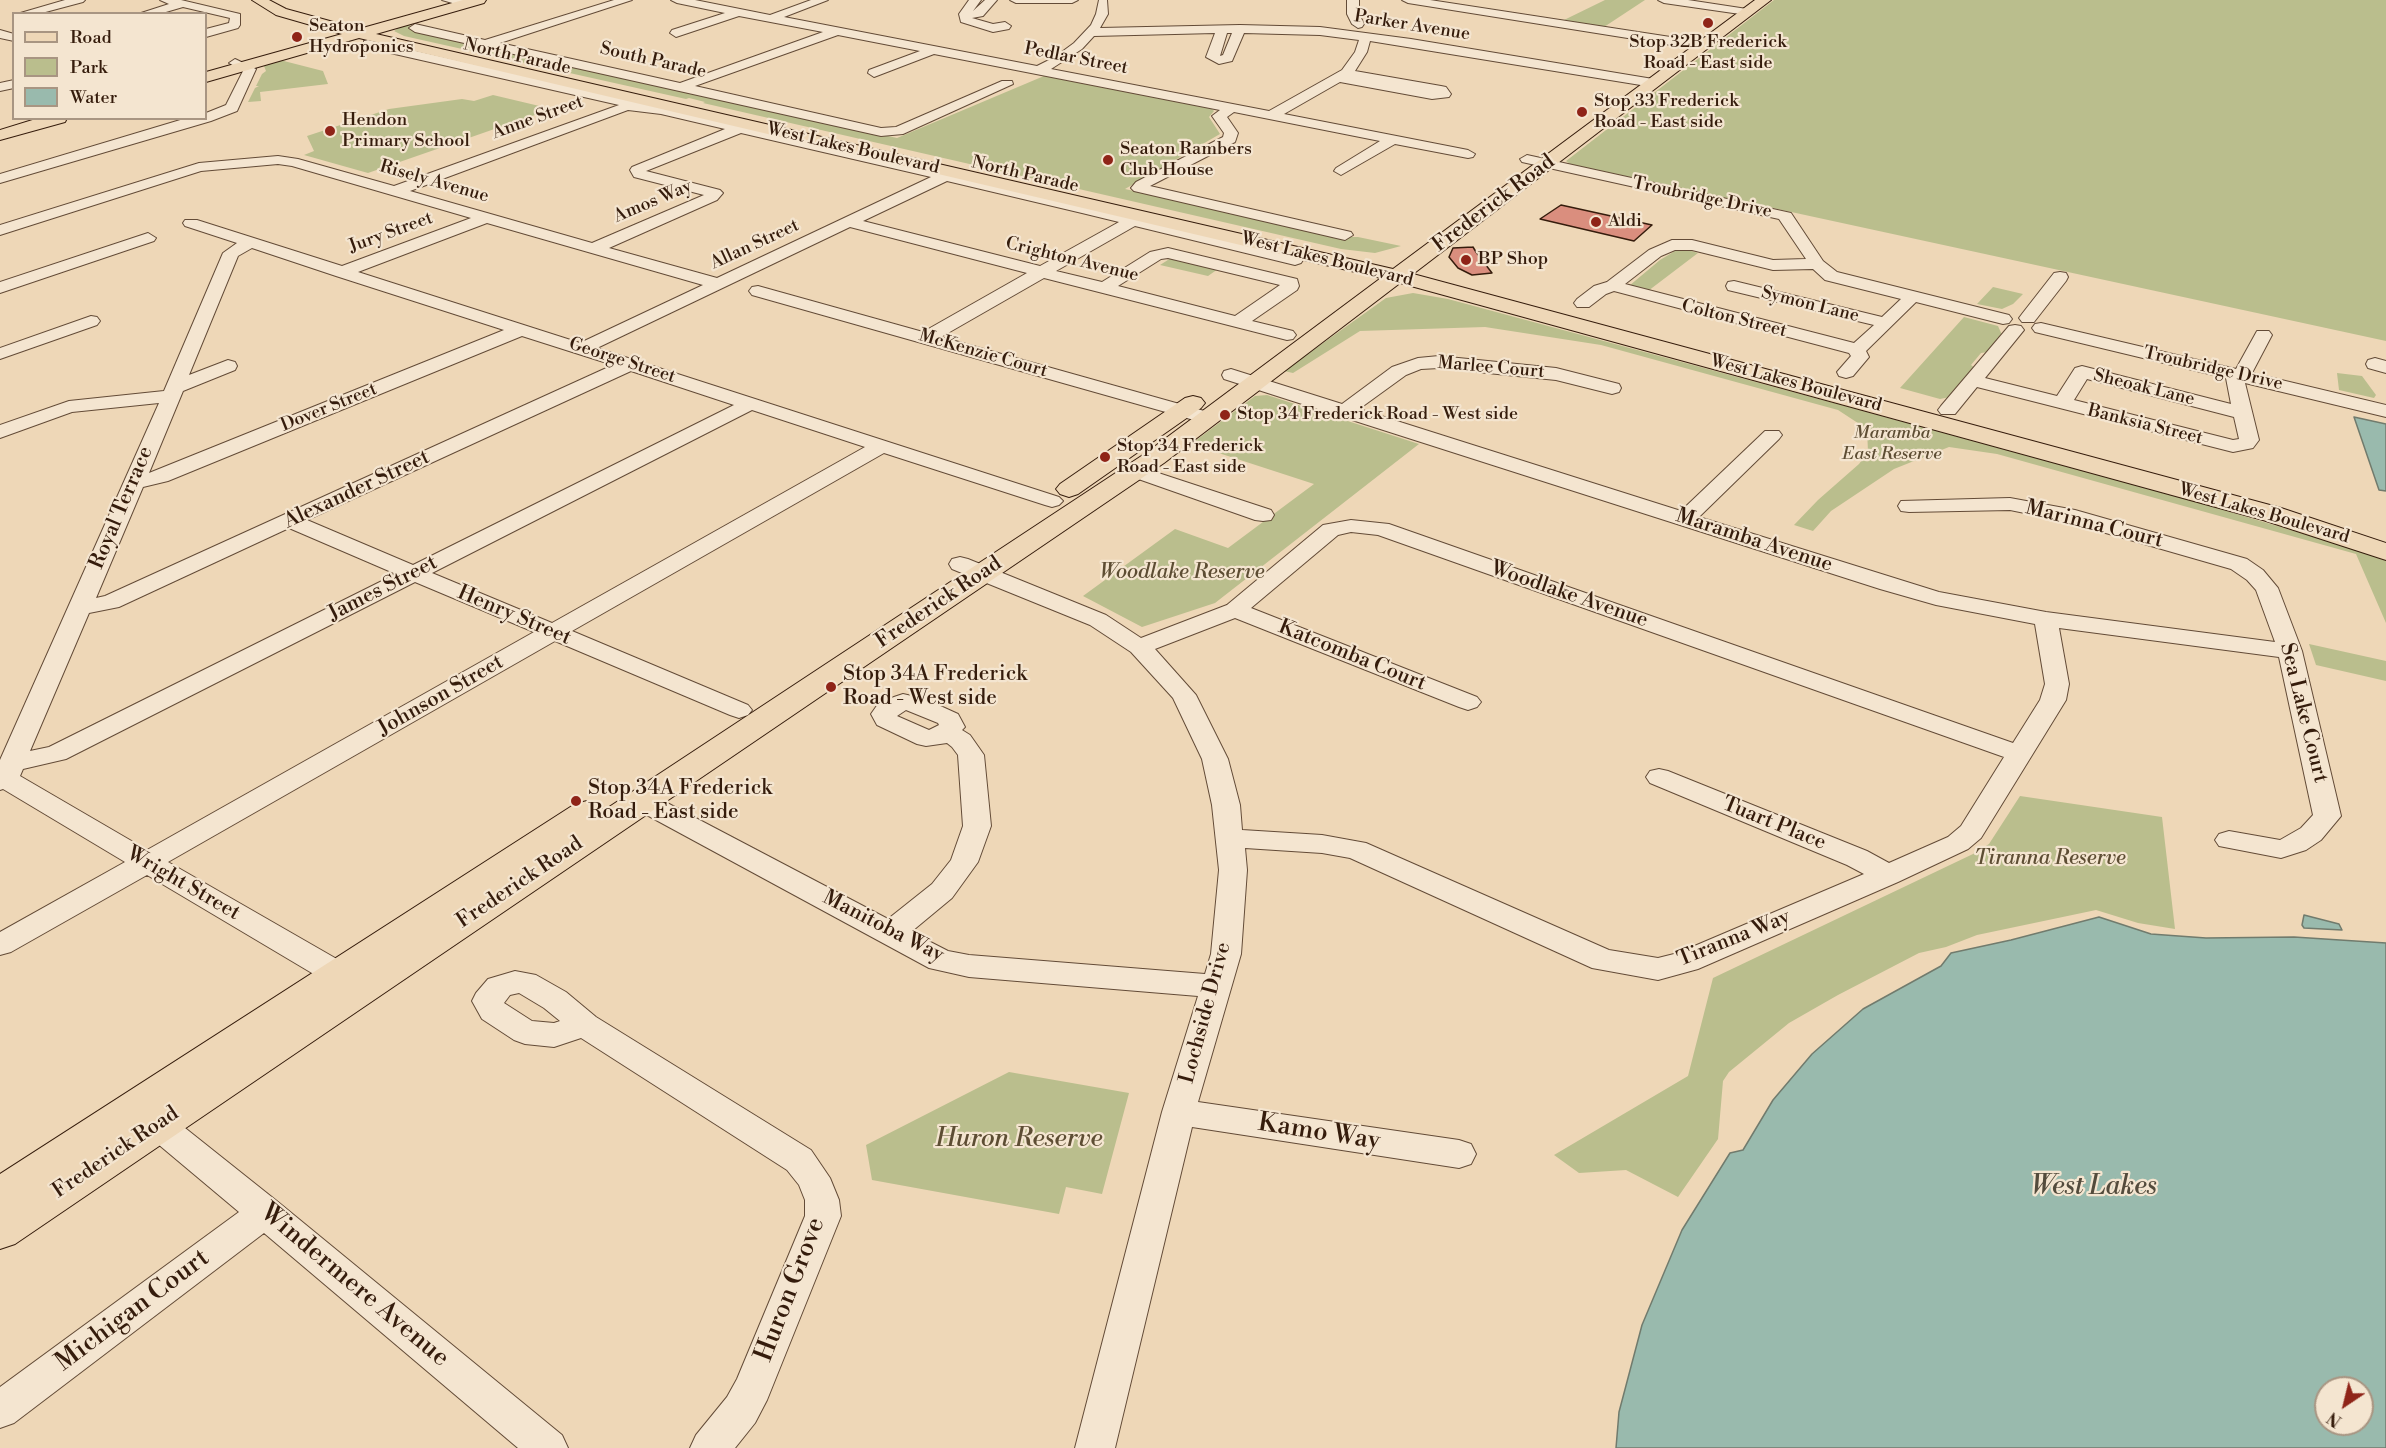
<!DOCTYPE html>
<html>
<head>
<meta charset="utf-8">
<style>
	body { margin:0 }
	#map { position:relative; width:2386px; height:1448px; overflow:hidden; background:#eed7b7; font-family:"Libre Bodoni",serif }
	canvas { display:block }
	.legend { position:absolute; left:12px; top:12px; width:195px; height:108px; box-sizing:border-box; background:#f4e5d0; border:2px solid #a89582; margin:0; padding:8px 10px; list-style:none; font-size:18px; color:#351c0c }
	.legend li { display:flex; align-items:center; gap:12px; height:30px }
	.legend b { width:30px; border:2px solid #a89582 }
	.north { position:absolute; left:2314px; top:1376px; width:60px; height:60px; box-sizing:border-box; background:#f4e5d0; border:2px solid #a89582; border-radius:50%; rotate:215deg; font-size:16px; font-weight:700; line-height:24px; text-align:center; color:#351c0c }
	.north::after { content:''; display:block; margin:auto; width:21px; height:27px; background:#8f2418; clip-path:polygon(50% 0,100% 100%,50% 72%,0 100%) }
</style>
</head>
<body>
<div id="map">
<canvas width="2386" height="1448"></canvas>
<ul class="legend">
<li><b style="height:8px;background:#eed7b7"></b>Road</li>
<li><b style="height:16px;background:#babe8d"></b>Park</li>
<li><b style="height:16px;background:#99baad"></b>Water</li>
</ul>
<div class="north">N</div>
</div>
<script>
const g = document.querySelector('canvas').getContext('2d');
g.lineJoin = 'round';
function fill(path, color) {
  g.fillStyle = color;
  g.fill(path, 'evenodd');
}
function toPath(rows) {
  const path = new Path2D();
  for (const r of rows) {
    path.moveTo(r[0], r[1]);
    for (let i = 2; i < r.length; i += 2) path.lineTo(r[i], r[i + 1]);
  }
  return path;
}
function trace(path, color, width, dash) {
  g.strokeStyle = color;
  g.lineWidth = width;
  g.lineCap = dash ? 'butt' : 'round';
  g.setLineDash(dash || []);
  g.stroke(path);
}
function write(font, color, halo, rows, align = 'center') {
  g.font = font + ' "Libre Bodoni",serif';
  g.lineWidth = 4.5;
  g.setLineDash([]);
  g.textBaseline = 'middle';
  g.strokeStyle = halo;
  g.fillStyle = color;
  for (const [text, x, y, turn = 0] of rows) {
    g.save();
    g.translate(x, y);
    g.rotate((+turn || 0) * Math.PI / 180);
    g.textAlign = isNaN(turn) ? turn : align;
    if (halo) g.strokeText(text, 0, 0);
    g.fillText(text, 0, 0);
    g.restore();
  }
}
fill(toPath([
	[1605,0,1645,0,1604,27,1564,20],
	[1774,0,2386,0,2386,341,1570,164,1566,161],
	[405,24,416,27,410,29,897,138,1044,76,1212,109,1214,111,1209,117,1220,134,1125,189,1343,237,1358,237,1401,246,1375,253,1341,249,703,103,705,102,689,98,686,99,404,36,394,31],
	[280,60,323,71,328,84,260,92,261,101,248,102,255,88,259,86,256,86,262,74,266,71,264,66],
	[493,95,552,109,368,173,304,155,314,151,307,136,389,109,462,99,474,101],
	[1688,250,1698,253,1648,291,1629,286,1660,260,1675,251],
	[1171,258,1218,269,1208,276,1160,265],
	[1993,287,2023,294,2013,304,2002,309,1977,304],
	[1413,293,1448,299,1845,406,2207,505,2354,549,2386,561,2386,623,2356,554,1997,454,1949,447,1894,469,1831,511,1813,531,1794,525,1818,500,1859,464,1868,452,1867,429,1838,410,1601,345,1485,327,1360,331,1293,373,1284,371,1386,298],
	[1964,317,1998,326,2002,335,1988,352,1981,353,1971,365,1975,368,1950,397,1940,399,1900,388],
	[2337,373,2362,376,2376,395,2374,398,2339,390],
	[1267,395,1419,444,1215,603,1142,627,1083,596,1175,529,1228,548,1314,484,1191,444,1255,396],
	[2309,644,2386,661,2386,681,2316,665],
	[2020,796,2162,817,2175,929,2138,923,2096,910,1977,935,1946,947,1919,953,1838,995,1789,1023,1729,1072,1723,1081,1718,1139,1678,1197,1626,1170,1579,1173,1554,1155,1688,1076,1713,978,1973,854,1989,844],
	[1009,1072,1129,1093,1102,1194,1066,1187,1059,1214,872,1180,866,1145]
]), '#babe8d');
const water = toPath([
	[2354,417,2386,424,2386,491,2379,490,2354,417],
	[2304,915,2339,924,2342,930,2304,928,2302,925,2304,915],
	[2099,917,2151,934,2206,938,2294,937,2386,943,2386,1448,1616,1448,1619,1412,1642,1325,1682,1230,1730,1153,1743,1150,1773,1100,1812,1054,1863,1009,1941,966,1951,953,2011,940,2099,917],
	[2326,1388,2362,1388,2362,1424,2326,1424,2326,1388]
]);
fill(water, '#99baad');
trace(water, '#717b6d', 1.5);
const building = toPath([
	[1561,205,1652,225,1634,241,1540,219,1561,205],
	[1473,247,1476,252,1492,273,1472,275,1458,268,1449,257,1453,248,1473,247]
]);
fill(building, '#da8e7e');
trace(building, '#351c0c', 1.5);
const minor = toPath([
	[65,0,85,0,83,2,38,14,17,14,65,0],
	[160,0,181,0,240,14,240,25,238,28,206,37,206,29,229,23,230,18,183,7,159,14,138,14,169,4,160,0],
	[442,0,463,0,472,4,466,7,442,0],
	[614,0,632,0,500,43,680,83,823,32,739,16,676,37,670,33,672,30,725,13,677,3,671,0,695,0,770,15,811,0,828,0,784,17,1037,66,1055,57,1074,43,1091,25,1096,14,1099,0,1107,0,1108,14,1100,28,1240,25,1320,27,1411,39,1653,79,1659,83,1653,87,1370,41,1367,52,1355,71,1441,86,1446,87,1451,94,1449,97,1432,99,1340,82,1284,114,1468,150,1475,154,1473,157,1468,158,1395,144,1341,175,1334,171,1336,168,1380,141,1234,112,1227,117,1238,133,1235,142,1150,186,1351,232,1353,235,1345,240,1134,191,1131,188,1136,182,1223,137,1224,133,1212,116,1220,110,934,54,874,77,868,73,869,70,920,51,838,35,695,86,881,128,896,127,1002,81,1012,81,1013,84,903,134,881,136,415,32,409,28,415,24,485,40,614,0],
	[1215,33,1206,57,1219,64,1232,61,1244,33,1320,35,1359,40,1355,52,1342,70,1269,111,1051,69,1082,49,1094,36,1215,33],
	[1227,33,1232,33,1223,55,1220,56,1227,33],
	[969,0,981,0,973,11,985,0,997,0,983,16,972,18,993,24,1005,22,1011,26,1009,29,993,32,961,22,959,14,969,0],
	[1010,0,1078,0,1072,3,1016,3,1010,0],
	[1347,0,1359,0,1359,14,1364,24,1362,27,1358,28,1352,24,1347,14,1347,0],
	[1402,0,1430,0,1703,42,1709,46,1703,50,1408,3,1402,0],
	[1658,0,1688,0,1747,9,1753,12,1747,15,1664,3,1658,0],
	[0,30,14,34,14,41,0,38,0,30],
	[368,40,1082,203,1301,257,1303,260,1301,263,1295,265,1135,226,1056,271,1102,282,1150,252,1168,248,1297,279,1299,286,1297,290,1252,321,1293,331,1296,335,1293,339,1287,340,1044,278,941,337,1215,414,1218,418,1215,422,1208,424,752,295,749,291,752,287,758,286,923,332,1027,273,850,227,597,348,1059,497,1063,501,1059,505,1052,507,1045,505,884,453,572,631,748,705,752,710,748,715,739,718,730,715,555,641,168,862,349,966,363,978,367,986,363,994,352,997,341,994,327,982,147,875,11,952,0,955,0,932,125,862,3,789,0,790,0,760,159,403,72,412,0,438,0,425,69,401,164,391,223,253,237,243,185,226,183,223,185,220,197,220,342,266,471,218,292,166,278,164,201,171,0,235,0,225,199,163,278,156,298,159,394,186,619,105,364,47,364,41,368,40],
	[628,110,661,114,725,129,632,167,630,170,634,177,704,195,592,243,410,191,628,110],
	[741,133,931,177,717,278,609,248,717,200,723,193,720,190,646,171,741,133],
	[947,181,1082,213,1119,222,1040,266,863,221,947,181],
	[487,223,703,285,580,343,358,272,487,223],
	[252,248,336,276,504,330,149,473,183,391,235,370,237,366,235,362,228,360,189,375,238,256,252,248],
	[1168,258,1280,285,1235,316,1118,286,1161,259,1168,258],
	[522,336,613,365,105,596,96,598,143,487,168,481,522,336],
	[631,371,734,405,413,565,307,520,631,371],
	[752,410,865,447,552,623,432,573,752,410],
	[289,528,396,574,49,747,30,751,89,613,119,607,289,528],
	[415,582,534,632,147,850,20,776,23,769,66,759,415,582],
	[235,59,256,69,237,111,211,121,0,183,0,174,187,118,206,118,206,113,226,105,243,71,229,63,235,59],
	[14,80,14,88,0,91,0,83,14,80],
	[1527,155,1791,213,1823,261,1837,272,2009,315,2012,319,2009,323,2003,324,1916,302,1866,351,1869,357,1853,376,1846,378,1839,376,1837,372,1851,356,1849,353,1614,291,1606,294,1589,307,1577,307,1574,303,1577,299,1594,286,1607,282,1649,250,1672,240,1692,240,1773,260,1806,259,1779,219,1522,162,1520,159,1527,155],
	[1675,250,1692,250,1773,270,1813,269,1825,280,1901,299,1882,317,1734,281,1728,282,1726,286,1728,290,1874,325,1854,343,1625,284,1661,256,1675,250],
	[148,233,156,238,154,241,0,293,0,282,148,233],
	[2060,272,2066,273,2068,277,2066,281,2034,322,2022,322,2019,318,2022,314,2054,273,2060,272],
	[91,316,97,317,100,321,97,325,0,359,0,348,91,316],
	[2041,323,2236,369,2257,331,2269,331,2272,335,2252,373,2386,405,2386,417,2245,383,2259,440,2253,448,2233,452,1977,387,1955,414,1941,414,1938,410,1941,406,2009,326,2015,325,2021,326,2024,330,1985,378,2057,396,2075,368,2082,366,2231,404,2226,378,2035,332,2032,328,2035,324,2041,323],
	[2087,379,2234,417,2239,439,2233,440,2074,400,2087,379],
	[1439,356,1556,368,1619,384,1621,388,1619,392,1612,394,1556,380,1439,368,1421,369,1406,375,1359,409,1681,511,1765,431,1779,431,1782,435,1779,439,1699,517,1939,592,2046,612,2275,642,2256,590,2247,580,2231,569,2064,521,2010,510,1909,512,1901,511,1898,506,1901,501,2010,498,2075,510,2247,559,2263,570,2278,588,2302,651,2341,816,2321,840,2306,850,2281,858,2219,846,2215,840,2219,834,2229,831,2280,840,2301,828,2313,815,2279,657,2059,628,2069,684,2066,700,1981,838,1968,849,1898,882,1698,969,1658,980,1592,968,1350,858,1322,853,1245,848,1247,870,1241,954,1198,1102,1459,1140,1471,1144,1476,1154,1471,1164,1459,1168,1192,1127,1115,1448,1075,1448,1162,1112,1198,996,969,977,929,968,632,807,628,801,632,795,642,792,652,795,888,919,932,884,951,860,963,826,958,755,952,747,947,743,926,746,917,744,877,725,871,714,878,704,894,697,903,694,925,699,958,714,965,727,962,730,970,735,984,755,991,826,978,862,952,898,911,932,948,951,969,955,1205,974,1211,954,1219,870,1212,805,1202,759,1173,698,1131,652,1090,625,952,569,949,564,952,559,960,557,968,559,1106,615,1141,638,1227,605,1323,525,1351,520,1389,524,2013,743,2040,700,2045,684,2035,624,1936,605,1880,589,1224,379,1222,375,1224,371,1231,369,1342,404,1392,367,1418,358,1439,356],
	[1351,532,1378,535,2004,757,1961,826,1948,837,1889,863,1867,851,1668,771,1659,769,1650,771,1646,777,1650,783,1847,865,1864,874,1678,953,1658,958,1609,950,1366,843,1322,835,1242,830,1240,805,1228,759,1196,695,1155,649,1235,618,1459,707,1468,710,1477,707,1481,702,1477,697,1251,608,1338,535,1351,532],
	[906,710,938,723,939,725,929,730,897,716,906,710],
	[2375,358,2386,361,2386,373,2368,368,2366,364,2368,360,2375,358],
	[1134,465,1271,510,1274,515,1271,520,1263,521,1255,520,1127,475,1124,471,1127,467,1134,465],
	[515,971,536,975,566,992,596,1017,811,1150,830,1178,839,1200,841,1216,767,1400,755,1423,735,1448,690,1448,696,1435,727,1397,737,1379,805,1216,805,1200,799,1185,787,1170,581,1038,554,1047,525,1044,514,1040,482,1019,472,1001,476,993,488,979,515,971],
	[519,993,544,1008,560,1021,554,1023,532,1021,504,1003,510,995,519,993],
	[158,1112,170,1116,278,1202,562,1435,568,1448,518,1448,264,1233,14,1423,0,1428,0,1387,239,1212,146,1134,141,1125,146,1116,158,1112]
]);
const major = toPath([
	[252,0,269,0,286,9,359,29,463,0,486,0,484,3,376,34,1393,269,1755,0,1771,0,1413,274,2281,508,2386,543,2386,560,2263,520,1400,283,1164,463,15,1244,0,1249,0,1174,575,804,587,801,599,804,603,811,1146,453,1381,278,359,38,206,82,206,72,342,34,276,15,252,0],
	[39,118,67,118,65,122,0,140,0,130,39,118],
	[1193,396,1201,398,1205,403,1201,408,1078,494,1069,497,1060,494,1056,489,1060,484,1185,398,1193,396]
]);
trace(minor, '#634b37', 2);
trace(major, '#351c0c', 2);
fill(minor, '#f4e5d0');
fill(major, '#eed7b7');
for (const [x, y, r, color] of [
	[1708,23,6,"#8f2418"],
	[297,37,6,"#8f2418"],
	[1582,112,6,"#8f2418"],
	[330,131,6,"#8f2418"],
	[1108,160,6,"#8f2418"],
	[1596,222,6,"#8f2418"],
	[1466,260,6,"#8f2418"],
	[1225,415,6,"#8f2418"],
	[1105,457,6,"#8f2418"],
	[831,687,6,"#8f2418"],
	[576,801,6,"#8f2418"]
]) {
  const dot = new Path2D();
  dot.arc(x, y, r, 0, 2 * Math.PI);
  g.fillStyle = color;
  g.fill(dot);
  trace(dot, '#f4e5d0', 2);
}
write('18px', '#351c0c', '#f4e5d0', [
	["Parker Avenue",1412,26,9],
	["North Parade",517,57,13],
	["Pedlar Street",1076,59,11],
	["South Parade",653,61,13],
	["Anne Street",538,118,-20],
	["West Lakes Boulevard",853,149,13],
	["North Parade",1025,175,13],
	["Risely Avenue",434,182,16],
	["Troubridge Drive",1702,198,12],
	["Amos Way",653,202,-23],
	["Jury Street",391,233,-20],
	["Allan Street",755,245,-25],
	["Crighton Avenue",1072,260,14],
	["West Lakes Boulevard",1327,260,14],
	["Symon Lane",1810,305,14],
	["Colton Street",1734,319,14],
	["McKenzie Court",983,354,16],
	["George Street",622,361,18],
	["Marlee Court",1491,368,5],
	["Troubridge Drive",2213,369,13],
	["West Lakes Boulevard",1796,384,15],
	["Sheoak Lane",2144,388,14],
	["Dover Street",329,408,-22],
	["Banksia Street",2145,425,14],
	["West Lakes Boulevard",2264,514,16]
]);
write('18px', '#351c0c', '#f4e5d0', [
	["Seaton",309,27],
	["Hydroponics",309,48],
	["Stop 32B Frederick",1708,43,"center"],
	["Road - East side",1708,64,"center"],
	["Stop 33 Frederick",1594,102],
	["Road - East side",1594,123],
	["Hendon",342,121],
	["Primary School",342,142],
	["Seaton Rambers",1120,150],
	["Club House",1120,171],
	["Aldi",1608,222],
	["BP Shop",1478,260],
	["Stop 34 Frederick Road - West side",1237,415],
	["Stop 34 Frederick",1117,447],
	["Road - East side",1117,468]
], 'left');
write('italic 18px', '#5d4d33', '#f4e5d0', [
	["Maramba",1892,434],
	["East Reserve",1892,455]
]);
write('21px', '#351c0c', '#f4e5d0', [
	["Frederick Road",1494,204,-37],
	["Alexander Street",357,490,-25],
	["Royal Terrace",122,508,-67],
	["Marinna Court",2094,525,14],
	["Maramba Avenue",1754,541,18],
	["James Street",383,589,-27],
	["Woodlake Avenue",1569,595,19],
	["Frederick Road",939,603,-34],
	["Henry Street",514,616,23],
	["Katcomba Court",1352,656,22],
	["Johnson Street",441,696,-30],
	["Sea Lake Court",2303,713,76],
	["Tuart Place",1774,824,22],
	["Frederick Road",520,883,-34],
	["Wright Street",183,884,30],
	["Manitoba Way",883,927,27],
	["Tiranna Way",1734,939,-22],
	["Lochside Drive",1206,1013,-75],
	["Frederick Road",116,1153,-34]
]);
write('italic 21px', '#5d4d33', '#f4e5d0', [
	["Woodlake Reserve",1182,573],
	["Tiranna Reserve",2050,859]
]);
write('21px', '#351c0c', '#f4e5d0', [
	["Stop 34A Frederick",843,675],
	["Road - West side",843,699],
	["Stop 34A Frederick",588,789],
	["Road - East side",588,813]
], 'left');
write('26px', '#351c0c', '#f4e5d0', [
	["Kamo Way",1319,1133,9],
	["Windermere Avenue",354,1286,40],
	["Huron Grove",791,1290,-69],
	["Michigan Court",133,1311,-37]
]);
write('italic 26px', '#5d4d33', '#f4e5d0', [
	["Huron Reserve",1019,1140]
]);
write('italic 27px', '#534b3c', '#f4e5d0', [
	["West Lakes",2094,1188]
]);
</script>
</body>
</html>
